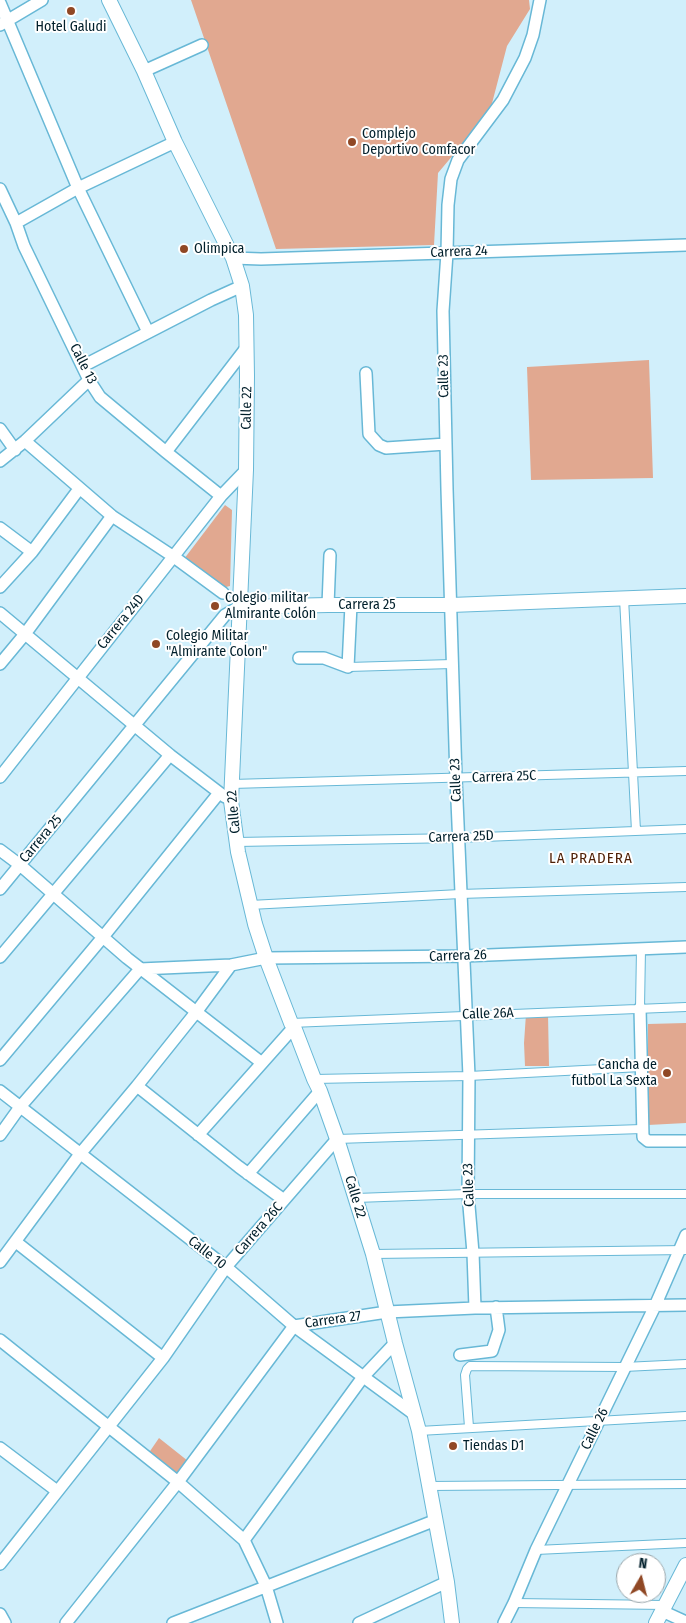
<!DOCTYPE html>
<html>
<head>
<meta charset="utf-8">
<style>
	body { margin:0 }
	#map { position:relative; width:686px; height:1623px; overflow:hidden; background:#d1effb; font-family:"Fira Sans Condensed",sans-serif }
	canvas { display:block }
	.north { position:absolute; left:616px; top:1553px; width:50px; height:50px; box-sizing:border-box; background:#fff; border:1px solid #99a5aa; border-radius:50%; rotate:8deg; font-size:14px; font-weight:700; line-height:20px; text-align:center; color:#001f2b }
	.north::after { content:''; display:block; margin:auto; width:18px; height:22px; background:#904825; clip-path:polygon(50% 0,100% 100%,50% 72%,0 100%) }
</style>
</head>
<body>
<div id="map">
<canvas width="686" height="1623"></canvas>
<div class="north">N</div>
</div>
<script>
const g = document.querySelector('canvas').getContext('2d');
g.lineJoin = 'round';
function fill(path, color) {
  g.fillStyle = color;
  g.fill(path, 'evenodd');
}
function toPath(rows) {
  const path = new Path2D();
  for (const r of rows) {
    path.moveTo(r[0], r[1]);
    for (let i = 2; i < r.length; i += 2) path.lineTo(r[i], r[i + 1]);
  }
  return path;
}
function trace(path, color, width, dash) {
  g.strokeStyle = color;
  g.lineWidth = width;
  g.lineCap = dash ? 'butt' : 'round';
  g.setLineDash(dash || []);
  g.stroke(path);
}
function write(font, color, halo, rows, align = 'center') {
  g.font = font + ' "Fira Sans Condensed",sans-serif';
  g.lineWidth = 4;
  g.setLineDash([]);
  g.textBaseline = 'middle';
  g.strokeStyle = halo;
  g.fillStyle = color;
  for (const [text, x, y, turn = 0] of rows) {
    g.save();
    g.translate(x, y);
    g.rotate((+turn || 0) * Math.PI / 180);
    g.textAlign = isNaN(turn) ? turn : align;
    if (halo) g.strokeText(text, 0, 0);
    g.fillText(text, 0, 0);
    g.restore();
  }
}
fill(toPath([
	[191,0,529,0,530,9,507,46,490,111,438,173,434,245,276,249],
	[649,360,653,478,531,480,527,367],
	[225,505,232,510,230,586,222,588,184,559],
	[526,1014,548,1014,549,1066,525,1066,524,1043],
	[686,1023,686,1123,648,1125,648,1024],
	[159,1438,188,1461,178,1475,148,1454]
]), '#e1a890');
const pedestrian = toPath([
	[624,598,636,831],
	[348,667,452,664],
	[232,784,686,771],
	[237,842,458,838,686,829],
	[250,905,460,894,686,887],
	[640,1008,641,949],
	[291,1023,686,1007],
	[314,1079,469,1076,641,1067],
	[337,1139,642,1129],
	[356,1198,468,1194,686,1194],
	[373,1254,686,1250],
	[469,1427,465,1375,467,1369,470,1366,624,1367,686,1364],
	[419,1431,686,1416],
	[428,1486,686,1484],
	[536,1550,686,1543],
	[514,1603,665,1605]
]);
const minor = toPath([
	[0,3,78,188,148,332],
	[0,25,42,0],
	[144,71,202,45],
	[0,189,16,223,24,246,89,380,100,397,166,452,221,496],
	[16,223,78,188,175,142],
	[233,258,261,259,686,245],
	[83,366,211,300,242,286],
	[366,373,369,434,379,445,386,448,446,444],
	[0,429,15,450],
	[25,441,112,516,174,557,223,593],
	[166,452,246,348],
	[0,461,25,441,89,380],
	[0,528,32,552],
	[0,587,32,552,79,489],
	[328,605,330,555],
	[0,613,170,755,225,797],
	[299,658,324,658,348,667,351,605],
	[0,664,25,634,112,516],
	[0,777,221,496,246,470],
	[0,850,20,865,127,958,262,1063],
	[0,889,225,615,239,607],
	[0,957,170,755],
	[640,1008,643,1137,648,1141,686,1141],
	[0,1060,103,937,219,793],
	[137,1086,239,1167,284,1200],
	[0,1091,226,1267,294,1326,414,1414],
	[0,1135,20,1107,140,969,231,965,266,958,464,956,686,947],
	[198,1135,294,1027],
	[248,1174,320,1091],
	[16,1242,163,1358],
	[0,1262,80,1154,137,1086,197,1011,231,965],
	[475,1308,473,1253,468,1194,469,1076,456,778,447,489,443,311,447,253,448,205,451,179,458,160,503,100,525,58,533,35,540,0],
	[0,1340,178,1482,244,1540,266,1586,277,1623],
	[460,1355,492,1351,499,1330,496,1307],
	[0,1448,57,1491],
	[244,1540,363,1377,395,1343],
	[0,1564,163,1358,226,1267,337,1139],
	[662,1611,686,1622],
	[0,1614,5,1623],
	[66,1623,178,1482,294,1326,387,1312,475,1308,686,1305],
	[173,1623,436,1520],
	[359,1623,447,1582],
	[504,1623,514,1603,536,1550,655,1306,686,1235]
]);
const tertiary = toPath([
	[109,0,144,71,175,142,233,258,242,286,246,315,247,376,246,470,231,801,238,852,255,924,266,958,291,1023,294,1027,314,1079,320,1091,337,1139,373,1254,395,1343,419,1431,447,1582,452,1623],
	[239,607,328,605,451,605,686,596],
	[656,1623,686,1565]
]);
trace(pedestrian, '#68b8d6', 10);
trace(minor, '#68b8d6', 14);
trace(tertiary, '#68b8d6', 16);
trace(pedestrian, '#fff', 8);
trace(minor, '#fff', 11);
trace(tertiary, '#fff', 14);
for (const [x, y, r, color] of [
	[71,11,5,"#904825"],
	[352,142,5,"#904825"],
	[184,249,5,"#904825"],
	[215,606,5,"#904825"],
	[156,644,5,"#904825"],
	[667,1073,5,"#904825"],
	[453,1446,5,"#904825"]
]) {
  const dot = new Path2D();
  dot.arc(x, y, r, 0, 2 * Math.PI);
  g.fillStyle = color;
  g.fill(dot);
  trace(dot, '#fff', 2);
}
write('14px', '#001f2b', '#fff', [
	["Hotel Galudi",71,27,"center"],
	["Complejo",362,134],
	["Deportivo Comfacor",362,150],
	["Olimpica",194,249],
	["Colegio militar",225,598],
	["Almirante Colón",225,614],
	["Colegio Militar",166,636],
	["\"Almirante Colon\"",166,652],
	["Cancha de",657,1065,"right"],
	["futbol La Sexta",657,1081,"right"],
	["Tiendas D1",463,1446]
], 'left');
write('14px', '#001f2b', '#fff', [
	["Carrera 24",459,252,-2],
	["Calle 13",83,364,63],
	["Calle 23",444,376,-91],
	["Calle 22",247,408,-89],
	["Carrera 25",367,605],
	["Carrera 24D",121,622,-51],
	["Carrera 25C",504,777,-2],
	["Calle 23",456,780,-92],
	["Calle 22",234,812,-95],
	["Carrera 25D",461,837,-2],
	["Carrera 25",41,839,-50],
	["Carrera 26",458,956,-2],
	["Calle 26A",488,1014,-2],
	["Calle 23",469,1185,-92],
	["Calle 22",355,1197,73],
	["Carrera 26C",259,1229,-49],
	["Calle 10",207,1253,38],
	["Carrera 27",333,1320,-8],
	["Calle 26",595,1429,-64]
]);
g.letterSpacing = '1px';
write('15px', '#4e1f05', '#fff', [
	["LA PRADERA",591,859]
]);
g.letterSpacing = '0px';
</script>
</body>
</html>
